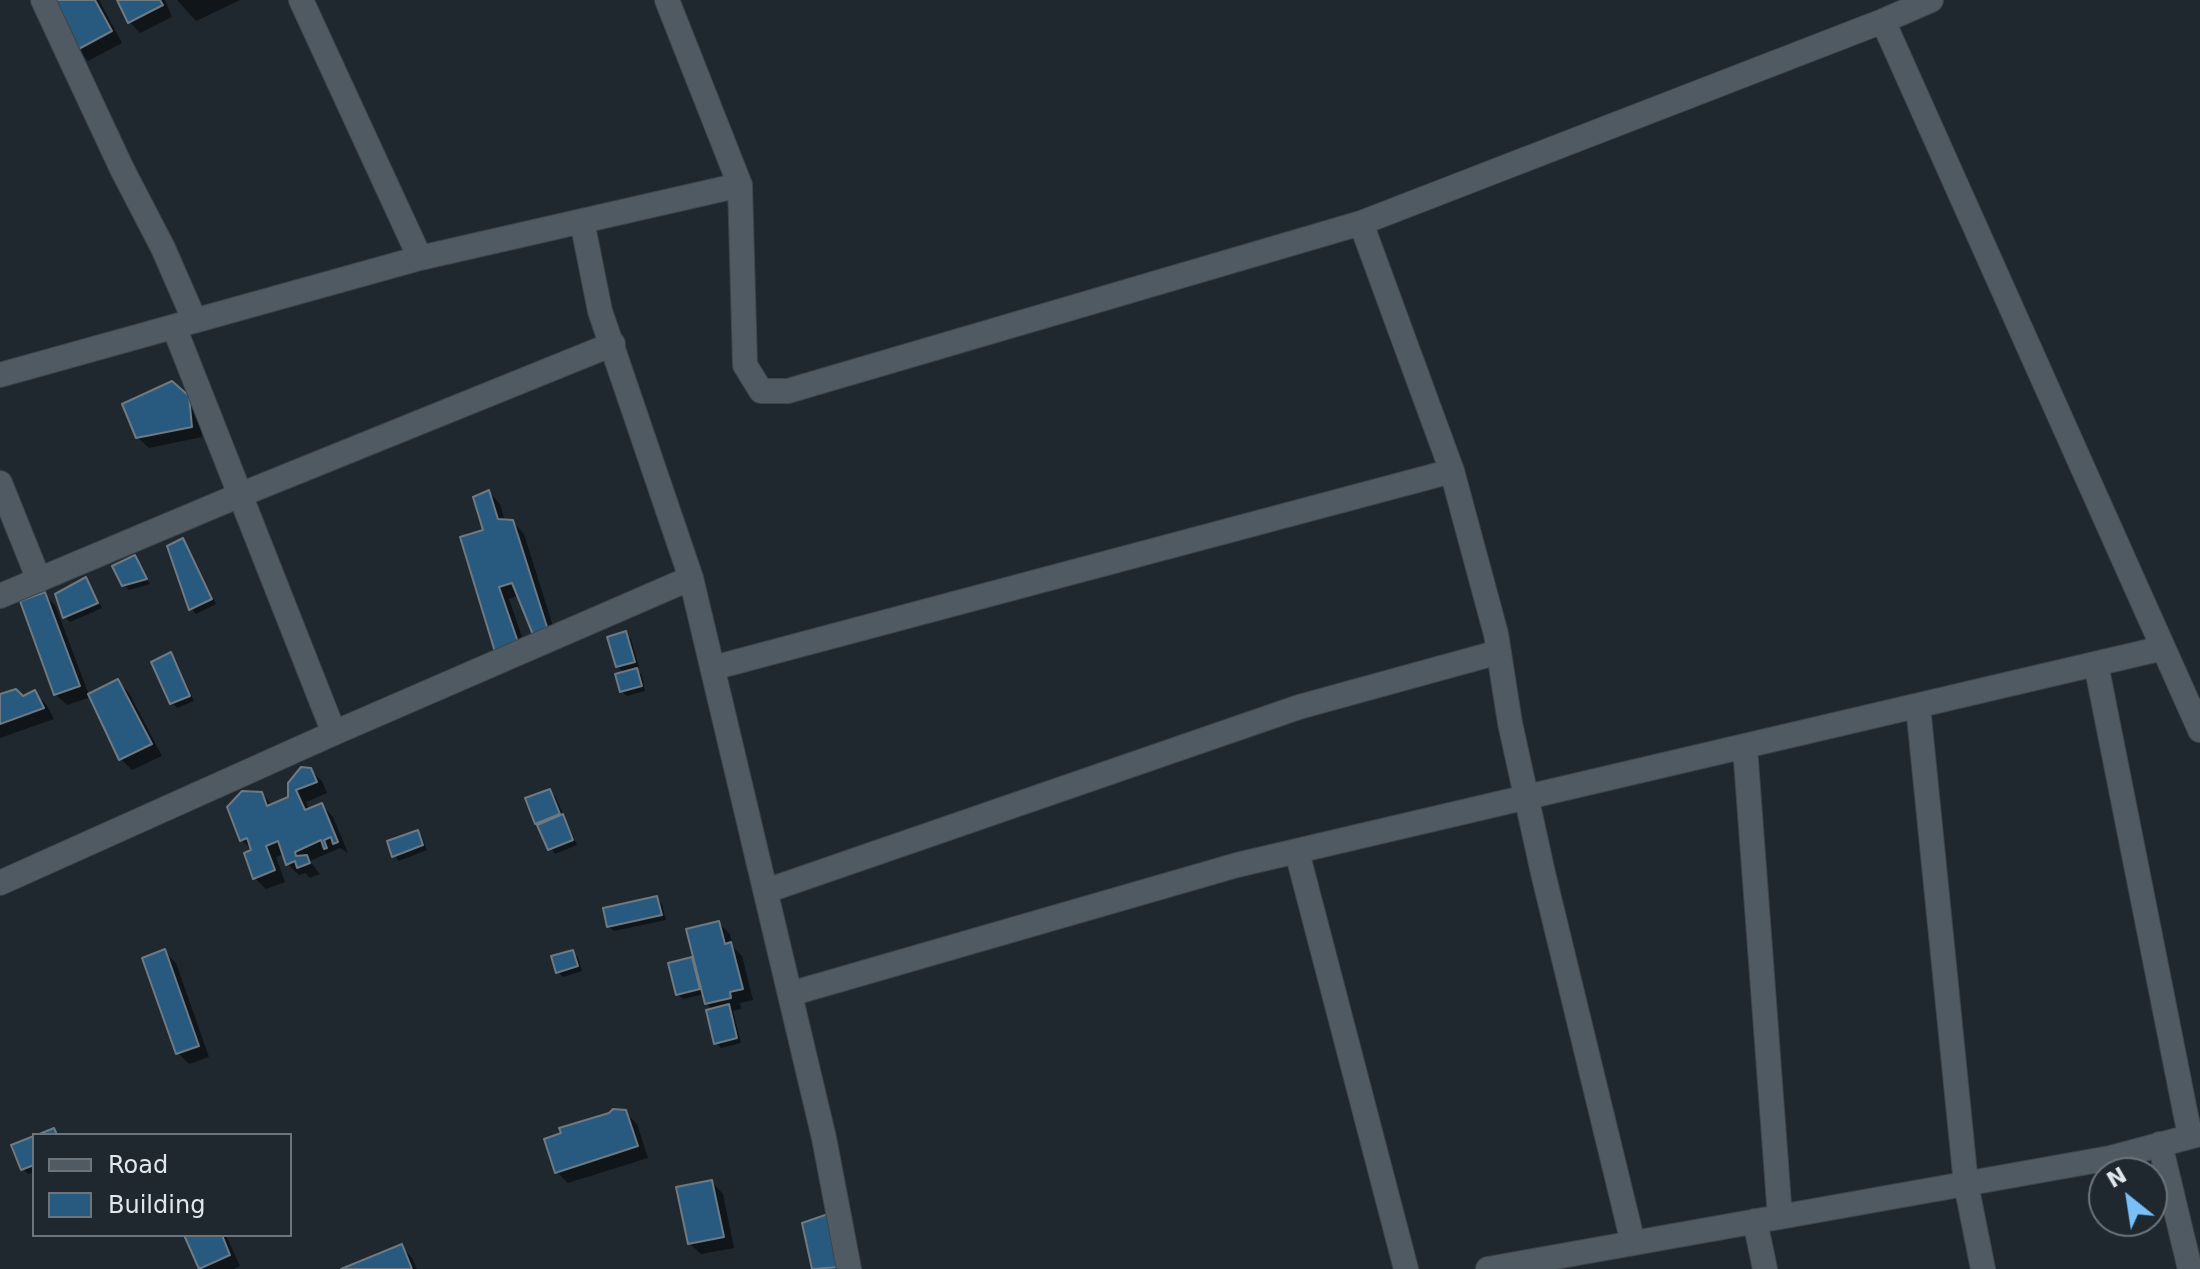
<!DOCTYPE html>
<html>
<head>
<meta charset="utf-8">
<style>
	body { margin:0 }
	#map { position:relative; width:2200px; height:1269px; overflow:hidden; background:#1f282f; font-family:"DejaVu Sans",sans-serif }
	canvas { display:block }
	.legend { position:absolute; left:32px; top:1133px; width:260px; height:104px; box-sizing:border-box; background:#1f282f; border:2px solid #6d747b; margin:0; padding:10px 14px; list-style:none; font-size:24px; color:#e1e7ec }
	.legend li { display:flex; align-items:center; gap:16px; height:40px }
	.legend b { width:40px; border:2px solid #6d747b }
	.north { position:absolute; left:2088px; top:1157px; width:80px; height:80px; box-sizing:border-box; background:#1f282f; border:2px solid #6d747b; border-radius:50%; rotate:330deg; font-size:22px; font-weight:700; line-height:32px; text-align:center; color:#e1e7ec }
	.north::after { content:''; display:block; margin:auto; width:28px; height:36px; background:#79bff8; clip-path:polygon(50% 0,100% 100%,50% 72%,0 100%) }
</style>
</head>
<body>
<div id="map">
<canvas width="2200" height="1269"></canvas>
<ul class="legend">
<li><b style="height:10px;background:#505a62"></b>Road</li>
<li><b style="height:22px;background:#285a80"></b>Building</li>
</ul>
<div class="north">N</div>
</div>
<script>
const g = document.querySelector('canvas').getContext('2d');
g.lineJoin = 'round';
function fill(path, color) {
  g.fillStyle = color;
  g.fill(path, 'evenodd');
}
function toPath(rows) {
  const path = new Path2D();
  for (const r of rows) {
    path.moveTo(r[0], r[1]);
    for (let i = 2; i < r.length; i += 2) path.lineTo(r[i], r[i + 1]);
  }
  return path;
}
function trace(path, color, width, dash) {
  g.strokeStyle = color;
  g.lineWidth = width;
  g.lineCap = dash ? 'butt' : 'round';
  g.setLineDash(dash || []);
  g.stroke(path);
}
fill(toPath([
	[50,0,99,0,122,43,88,61,77,49],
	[119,0,165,0,172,17,140,33,129,21],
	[177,0,240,0,196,21],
	[188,397,200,409,202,437,149,448,137,437],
	[489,492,500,504,505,522,513,522,524,534,557,639,546,647,519,595,509,599,529,657,508,662,486,531],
	[183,541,188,546,216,604,196,614,191,608],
	[135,558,150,584,129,590,124,585],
	[86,580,102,608,70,622,65,617],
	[44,594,55,605,89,695,118,681,129,693,162,756,132,770,121,759,91,697,67,705,55,694],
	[625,634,631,639,639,667,634,668,642,675,645,691,627,696,621,691,625,674,617,666],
	[171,655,176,660,194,701,177,708,172,702],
	[35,693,46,704,54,719,0,738,0,696,23,699],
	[311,770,322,781,327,793,306,802,310,810,322,805,333,817,348,853,340,848,310,861,320,874,310,878,305,873,299,875,288,864,285,854,276,857,285,882,266,889,255,878,253,851,241,839,262,794,273,806,291,798,290,784],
	[550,791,555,796,577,845,555,854,537,823],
	[417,832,422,837,427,850,399,861,394,855],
	[657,898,662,904,666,920,614,931,608,926],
	[719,923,730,934,733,947,742,956,753,1000,740,1003,741,1009,733,1011,741,1043,721,1048,716,1043,713,1010,706,1003,704,994,683,999,678,994,692,959,696,964],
	[164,952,176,963,209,1057,189,1064,178,1053],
	[573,952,578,957,582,971,563,977,558,972],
	[625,1112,637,1124,648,1158,568,1183,557,1172],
	[34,1138,34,1172,28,1174,23,1169],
	[712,1182,723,1194,734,1248,701,1254,689,1243],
	[186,1235,226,1235,240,1266,234,1269,202,1269],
	[401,1246,412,1258,417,1269,346,1269]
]), '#0007');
const building = toPath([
	[48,0,95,0,112,31,75,51,48,0],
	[117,0,160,0,163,5,128,23,117,0],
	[172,381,189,396,192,427,136,438,122,404,172,381],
	[489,490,498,519,513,520,547,627,534,637,512,583,499,587,519,645,495,652,460,537,483,530,473,497,489,490],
	[183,538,212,599,189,610,167,546,183,538],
	[135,555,147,579,122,586,112,566,135,555],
	[86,577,98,603,63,618,55,594,86,577],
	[45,592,80,686,54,695,20,601,45,592],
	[626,631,635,662,616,667,607,637,626,631],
	[171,652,190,696,170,704,151,662,171,652],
	[637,668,642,686,620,692,615,674,637,668],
	[118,679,152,744,119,760,88,694,118,679],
	[16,689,23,696,35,690,44,708,0,724,0,694,16,689],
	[301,767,311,768,317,782,296,790,305,810,322,803,338,842,333,844,331,837,324,840,327,848,324,849,321,840,295,852,296,856,307,855,310,863,297,868,295,861,286,865,278,841,266,846,275,870,253,879,244,853,251,850,247,838,240,841,227,807,242,791,262,792,267,806,288,797,288,783,301,767],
	[550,789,560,814,535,824,525,798,550,789],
	[563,814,573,840,548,850,537,825,563,814],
	[418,830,423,845,392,857,387,841,418,830],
	[657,896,662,915,607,927,603,908,657,896],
	[719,921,725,944,731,942,743,989,730,992,731,998,705,1004,686,929,719,921],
	[165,949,199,1046,176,1054,142,958,165,949],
	[573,950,578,966,556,973,551,956,573,950],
	[692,957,700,989,676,995,668,963,692,957],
	[729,1004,737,1038,714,1044,706,1010,729,1004],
	[613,1109,626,1110,638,1146,555,1173,544,1139,561,1133,559,1128,609,1113,613,1109],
	[54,1128,57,1135,37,1135,54,1128],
	[34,1136,34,1165,21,1170,11,1145,34,1136],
	[712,1180,724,1237,688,1244,676,1187,712,1180],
	[831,1213,841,1267,812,1269,802,1223,831,1213],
	[184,1235,222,1235,230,1255,199,1269,184,1235],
	[402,1244,412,1269,341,1269,402,1244]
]);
fill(building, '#285a80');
trace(building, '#6f7982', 2);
const minor = toPath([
	[43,0,122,169,163,248,194,319],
	[301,0,420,258],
	[667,0,740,185,745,365,761,391,788,391,1361,223,1883,21,1931,0],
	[1883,21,2200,730],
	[582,221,600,311,691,578],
	[174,327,334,733],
	[0,375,420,258,740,185],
	[1452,471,1496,634,1510,723,1543,873,1633,1243],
	[0,483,39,580],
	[0,596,240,495,613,344],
	[2096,664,2190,1136],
	[713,668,1452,471,1361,223],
	[1918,706,1966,1184,1983,1269],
	[1745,747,1780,1217],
	[1297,852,1406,1269],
	[0,883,334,733,691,578,824,1138,849,1269],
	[766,891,1299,707,1499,652],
	[790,994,1237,865,2163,648],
	[2160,1144,2190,1269],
	[1755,1221,1765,1269],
	[1488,1269,2110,1158,2200,1134]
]);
trace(minor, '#3d444a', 26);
trace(minor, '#505a62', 24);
</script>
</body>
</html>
